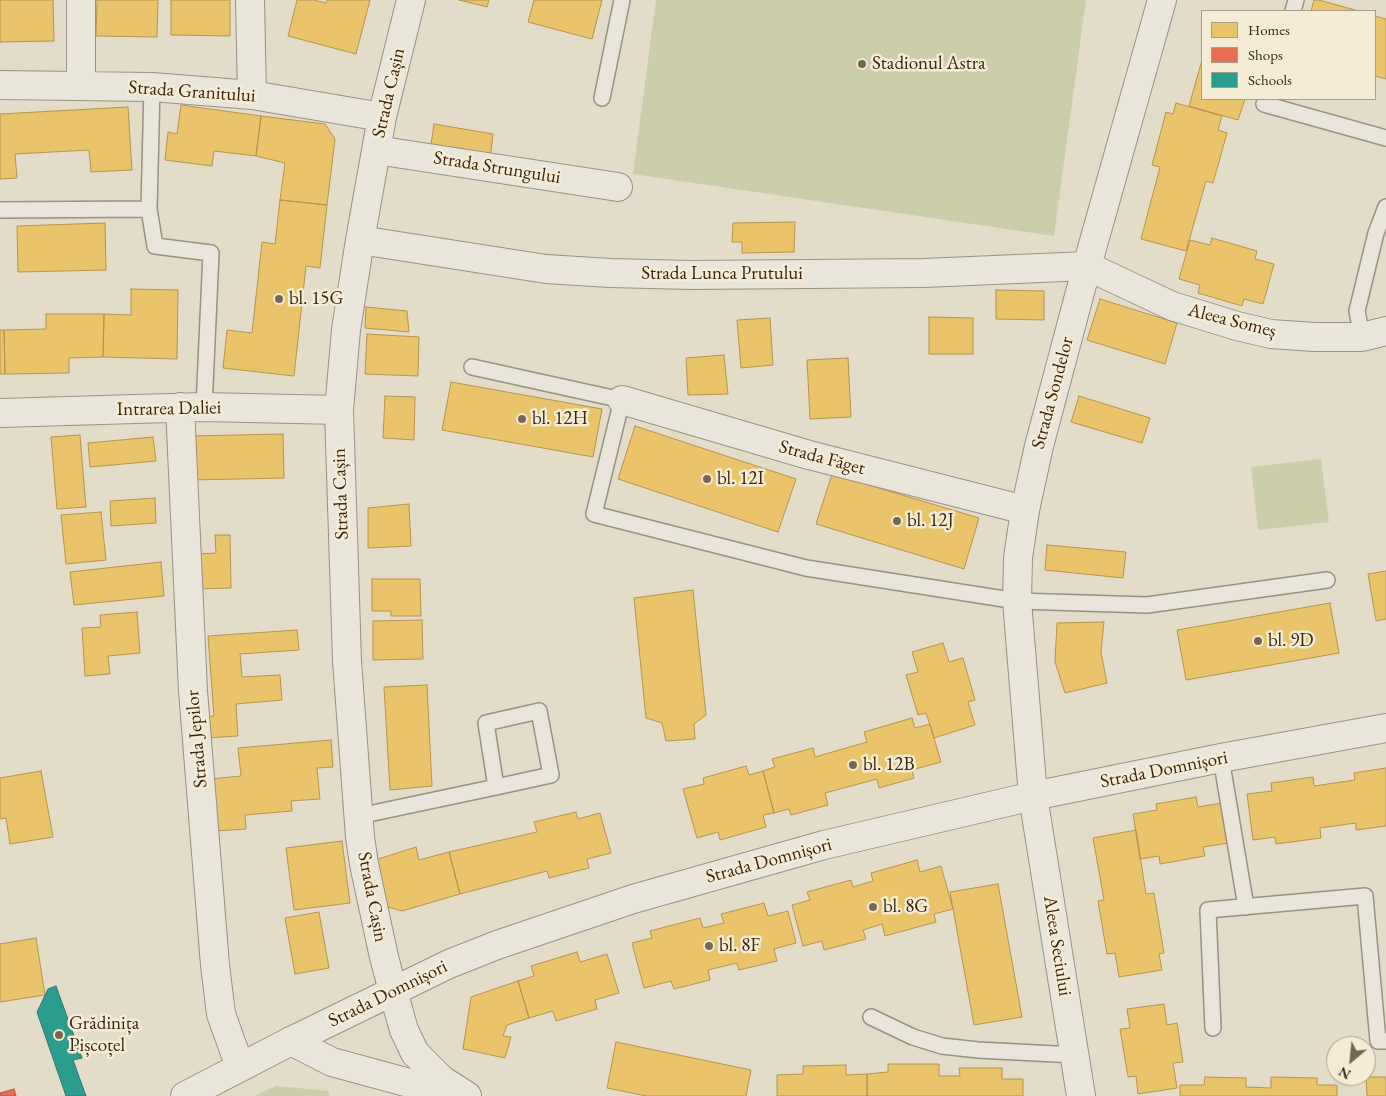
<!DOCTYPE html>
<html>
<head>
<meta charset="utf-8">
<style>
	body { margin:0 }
	#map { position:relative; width:1386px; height:1096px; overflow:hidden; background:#e3dcc8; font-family:"EB Garamond",serif }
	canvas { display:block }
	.legend { position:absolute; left:1201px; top:10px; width:175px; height:90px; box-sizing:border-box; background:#f4ecd4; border:1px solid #ab9c87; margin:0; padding:6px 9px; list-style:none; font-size:15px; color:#3e2513 }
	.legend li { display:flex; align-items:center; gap:10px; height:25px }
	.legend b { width:25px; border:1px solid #ab9c87 }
	.north { position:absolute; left:1326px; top:1036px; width:50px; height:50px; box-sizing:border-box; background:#f4ecd4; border:1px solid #ab9c87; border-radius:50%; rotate:208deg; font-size:14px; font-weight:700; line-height:20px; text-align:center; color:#3e2513 }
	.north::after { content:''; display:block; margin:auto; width:18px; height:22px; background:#786552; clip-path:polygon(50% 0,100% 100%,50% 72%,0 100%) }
</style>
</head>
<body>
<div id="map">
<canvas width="1386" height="1096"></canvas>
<ul class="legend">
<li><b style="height:14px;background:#e9c46a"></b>Homes</li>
<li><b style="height:14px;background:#e76f51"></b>Shops</li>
<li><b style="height:14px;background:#2a9d8f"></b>Schools</li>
</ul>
<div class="north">N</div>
</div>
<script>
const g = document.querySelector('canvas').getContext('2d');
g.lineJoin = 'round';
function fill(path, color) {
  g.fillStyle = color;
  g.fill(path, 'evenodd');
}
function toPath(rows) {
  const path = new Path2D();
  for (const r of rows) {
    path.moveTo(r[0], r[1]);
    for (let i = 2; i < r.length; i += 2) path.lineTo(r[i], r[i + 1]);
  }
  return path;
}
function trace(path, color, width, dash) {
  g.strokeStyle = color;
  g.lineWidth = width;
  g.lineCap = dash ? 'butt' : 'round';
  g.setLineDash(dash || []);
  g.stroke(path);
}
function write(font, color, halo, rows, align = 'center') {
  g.font = font + ' "EB Garamond",serif';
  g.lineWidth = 5;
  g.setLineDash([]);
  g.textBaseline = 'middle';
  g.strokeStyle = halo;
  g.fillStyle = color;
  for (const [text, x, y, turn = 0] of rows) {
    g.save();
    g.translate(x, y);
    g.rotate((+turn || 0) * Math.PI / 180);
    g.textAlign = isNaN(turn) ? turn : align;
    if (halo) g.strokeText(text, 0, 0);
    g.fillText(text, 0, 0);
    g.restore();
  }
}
fill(toPath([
	[656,0,1086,0,1054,236,633,174],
	[1321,459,1329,522,1258,530,1251,467],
	[276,1086,329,1091,329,1096,254,1096]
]), '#cccea9');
const homes = toPath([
	[0,0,53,0,54,41,0,42,0,0],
	[97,0,158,0,157,37,96,36,97,0],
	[171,0,230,0,230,36,171,35,171,0],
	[297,0,314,0,326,3,327,0,370,0,356,54,288,36,297,0],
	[459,0,489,0,487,7,459,0],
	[534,0,602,0,592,39,528,22,534,0],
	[1314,0,1319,0,1359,11,1311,11,1314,0],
	[1375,16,1386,19,1386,79,1375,76,1375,16],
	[1202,60,1202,99,1245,99,1238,120,1189,106,1202,60],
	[1176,103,1222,116,1218,130,1227,133,1213,183,1206,181,1186,251,1141,239,1160,167,1152,165,1166,112,1173,114,1176,103],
	[181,105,261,116,256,156,214,151,212,166,165,160,168,132,177,134,181,105],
	[128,107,132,170,91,172,89,150,15,154,17,178,0,179,0,114,128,107],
	[261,116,325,124,335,139,327,205,280,200,285,163,256,156,261,116],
	[434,124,493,134,490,160,430,152,434,124],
	[280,200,327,205,320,268,306,266,294,376,223,368,227,330,252,333,262,242,275,244,280,200],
	[795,222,794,252,742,253,742,242,732,242,733,223,795,222],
	[105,223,106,270,18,272,17,226,105,223],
	[1212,238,1257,251,1255,259,1274,264,1263,304,1244,299,1242,306,1198,293,1200,285,1179,279,1190,240,1210,245,1212,238],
	[131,289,178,290,177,359,103,357,104,314,131,315,131,289],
	[996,290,1044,291,1044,320,996,319,996,290],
	[1100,299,1177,323,1165,364,1087,340,1100,299],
	[366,307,407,311,409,332,365,328,366,307],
	[46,314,104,314,103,357,69,358,69,373,5,374,4,330,46,329,46,314],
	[929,317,973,318,973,354,929,354,929,317],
	[770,318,773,365,741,368,737,320,770,318],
	[0,330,4,330,5,374,0,374,0,330],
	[367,334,419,337,418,376,365,374,367,334],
	[724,355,728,394,688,395,686,358,724,355],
	[848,358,851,417,810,419,807,360,848,358],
	[451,382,602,409,593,457,442,430,451,382],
	[385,396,415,397,414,440,383,438,385,396],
	[1079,396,1150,418,1142,443,1071,422,1079,396],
	[635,426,796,479,778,532,618,479,635,426],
	[283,434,284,478,190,480,189,436,283,434],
	[80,435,86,507,57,509,51,437,80,435],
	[153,437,156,461,90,467,88,443,153,437],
	[832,474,979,518,964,569,816,524,832,474],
	[155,498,156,523,111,526,110,501,155,498],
	[409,504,411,546,368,548,368,508,409,504],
	[101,512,106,560,66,564,61,515,101,512],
	[215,535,230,535,231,588,196,589,195,554,216,553,215,535],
	[1047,545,1126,552,1123,578,1045,570,1047,545],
	[161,562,164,596,74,605,70,572,161,562],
	[1386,571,1386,619,1376,621,1368,574,1386,571],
	[372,579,420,579,421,616,391,616,391,611,372,611,372,579],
	[693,590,706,715,694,724,695,739,666,741,662,723,646,718,634,598,693,590],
	[1330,603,1339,653,1186,680,1177,630,1330,603],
	[137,612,140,653,108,656,110,674,85,676,82,628,101,627,100,615,137,612],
	[422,620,423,659,373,660,373,621,422,620],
	[1104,622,1101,652,1107,683,1065,693,1055,662,1057,623,1104,622],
	[297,630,299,650,240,654,242,677,280,675,282,700,236,704,238,736,205,738,203,717,214,716,208,636,297,630],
	[943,643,949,662,963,658,975,700,968,702,975,725,934,738,926,713,918,715,906,675,918,672,912,652,943,643],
	[427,685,432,786,390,790,384,687,427,685],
	[912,718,915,728,930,724,941,762,912,770,914,778,879,788,877,779,825,793,828,805,791,815,789,809,774,813,763,771,775,767,772,759,813,748,815,757,867,742,864,732,912,718],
	[331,740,333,767,317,768,320,799,291,801,292,811,245,815,246,829,216,831,211,779,241,776,238,748,331,740],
	[746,766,749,775,763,771,774,813,763,815,766,827,720,840,718,832,697,838,683,789,704,784,703,778,746,766],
	[1386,768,1386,826,1356,830,1356,823,1320,828,1321,838,1276,844,1275,837,1253,840,1247,794,1272,791,1271,783,1313,777,1314,786,1355,780,1354,773,1386,768],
	[41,771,53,837,10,844,6,818,0,819,0,778,41,771],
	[1196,797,1198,807,1222,803,1229,843,1203,847,1205,856,1160,864,1159,856,1140,859,1133,814,1157,810,1156,804,1196,797],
	[576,812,578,819,600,813,611,853,587,859,589,868,549,878,547,871,460,894,449,852,537,832,534,822,576,812],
	[1136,830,1146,894,1154,893,1164,953,1159,954,1162,970,1119,977,1115,953,1107,954,1098,901,1104,900,1093,838,1136,830],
	[342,841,350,903,294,910,286,848,342,841],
	[416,847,419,860,449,852,460,894,402,911,388,907,380,893,375,860,416,847],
	[917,860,920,872,941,866,953,909,934,914,936,922,885,936,882,924,863,930,866,939,824,950,822,941,803,946,792,905,810,900,807,892,851,880,853,887,873,881,871,873,917,860],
	[998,884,1022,1017,974,1025,950,892,998,884],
	[764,903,768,916,788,911,796,943,774,949,777,961,739,970,737,963,708,970,710,980,674,989,671,981,644,988,632,943,652,938,650,931,700,918,703,928,724,923,721,914,764,903],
	[319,912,329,968,295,974,285,918,319,912],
	[36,938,45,995,0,1002,0,944,36,938],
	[577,952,580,962,607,954,619,993,595,1000,597,1009,556,1021,553,1011,529,1018,518,981,534,976,531,966,577,952],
	[518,981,529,1018,507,1025,503,1036,511,1037,505,1058,463,1049,471,997,518,981],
	[1164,1004,1167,1025,1177,1023,1183,1062,1173,1063,1177,1088,1138,1094,1136,1076,1128,1077,1120,1029,1130,1028,1127,1009,1164,1004],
	[616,1042,751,1070,746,1096,646,1096,607,1088,616,1042],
	[888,1064,939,1064,939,1076,960,1076,959,1068,1002,1068,1002,1079,1023,1079,1023,1096,867,1096,867,1074,888,1072,888,1064],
	[846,1065,846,1075,867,1074,867,1096,777,1096,777,1075,803,1074,803,1066,846,1065],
	[1205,1077,1246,1078,1246,1087,1271,1088,1271,1077,1317,1078,1317,1085,1337,1085,1337,1096,1180,1096,1180,1085,1204,1085,1205,1077],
	[1366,1077,1386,1077,1386,1096,1367,1096,1366,1077]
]);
fill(homes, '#e9c46a');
trace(homes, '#b69450', 1);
const shops = toPath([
	[14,1089,16,1096,0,1096,0,1093,14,1089]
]);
fill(shops, '#e76f51');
trace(shops, '#b4593e', 1);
const schools = toPath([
	[56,986,82,1058,73,1060,86,1096,66,1096,37,1012,48,989,56,986]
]);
fill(schools, '#2a9d8f');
trace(schools, '#30796a', 1);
const service = toPath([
	[1293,11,1296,0],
	[152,87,149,209,155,246,211,253,204,407],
	[602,98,622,0],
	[1266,99,1264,104,1386,138],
	[0,210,149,209],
	[1362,337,1357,311,1376,233,1386,207],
	[472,367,622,400,594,514,806,568,1017,601,1147,605,1327,580],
	[1221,758,1246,907],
	[359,816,496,787,551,775,539,711,486,723,496,787],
	[871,1017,913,1037,942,1046,978,1050,1075,1055],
	[1213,1028,1208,910,1365,896,1378,1041,1386,1041]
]);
const minor = toPath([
	[81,0,81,85],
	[250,0,252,95],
	[411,0,382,117,360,240,346,330,339,410,347,661,360,837,364,864,384,957,393,991,404,1030,415,1053,442,1080,467,1096],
	[0,85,152,87,252,95,382,117],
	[376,150,618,187],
	[360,240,546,269,610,273,691,275,924,273,1087,266,1172,306,1237,326,1271,334,1314,337,1362,337,1386,331],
	[622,400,809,455,1025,510],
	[180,407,193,691,215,965,221,1014,240,1067],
	[0,413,204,407,339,410],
	[1033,796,1081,1096],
	[291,1041,332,1062,457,1096]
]);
const tertiary = toPath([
	[1033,796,1017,601,1018,558,1025,510,1039,446,1087,266,1162,0],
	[185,1096,291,1041,449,964,497,945,633,899,824,845,1033,796,1221,758,1386,728]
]);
trace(service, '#999184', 18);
trace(minor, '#999184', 30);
trace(tertiary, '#999184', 30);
trace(service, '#e9e5db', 15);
trace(minor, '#e9e5db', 28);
trace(tertiary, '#e9e5db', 28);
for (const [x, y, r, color] of [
	[862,64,5,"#786552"],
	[279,299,5,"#786552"],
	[522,419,5,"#786552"],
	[707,479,5,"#786552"],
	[897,521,5,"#786552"],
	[1258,641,5,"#786552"],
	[853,765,5,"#786552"],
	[873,907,5,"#786552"],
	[709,946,5,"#786552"],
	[59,1035,5,"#786552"]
]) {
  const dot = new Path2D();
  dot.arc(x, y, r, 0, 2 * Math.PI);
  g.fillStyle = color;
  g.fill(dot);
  trace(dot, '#f4ecd4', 2);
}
write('19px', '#3e2513', '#f4ecd4', [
	["Stadionul Astra",872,64],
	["bl. 15G",289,299],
	["bl. 12H",532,419],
	["bl. 12I",717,479],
	["bl. 12J",907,521],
	["bl. 9D",1268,641],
	["bl. 12B",863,765],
	["bl. 8G",883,907],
	["bl. 8F",719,946],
	["Grădinița",69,1024],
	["Pișcoțel",69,1046]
], 'left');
write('19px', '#3e2513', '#f4ecd4', [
	["Strada Granitului",192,92,4],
	["Strada Cașin",389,93,-77],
	["Strada Strungului",497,168,9],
	["Strada Lunca Prutului",722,274],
	["Aleea Someș",1232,321,14],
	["Strada Sondelor",1053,393,-75],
	["Intrarea Daliei",169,409,-1],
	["Strada Făget",822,458,15],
	["Strada Cașin",341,494,-92],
	["Strada Jepilor",197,739,-95],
	["Strada Domnișori",1164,770,-11],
	["Strada Domnișori",769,861,-15],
	["Strada Cașin",372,897,79],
	["Aleea Seciului",1057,946,81],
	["Strada Domnișori",388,994,-26]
]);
</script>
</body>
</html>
